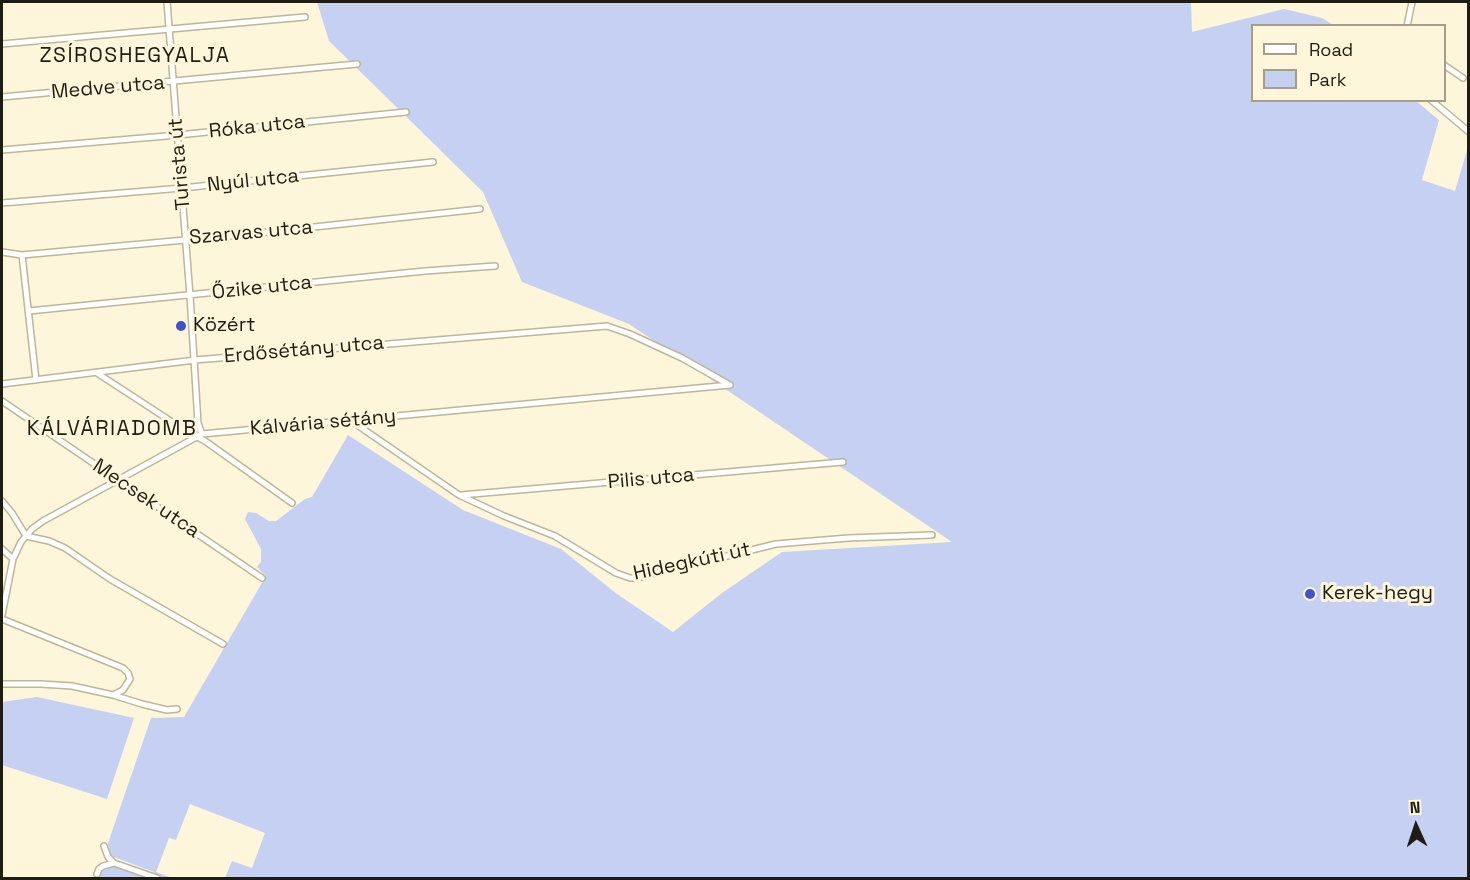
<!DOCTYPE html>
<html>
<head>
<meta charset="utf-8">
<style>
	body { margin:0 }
	#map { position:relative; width:1470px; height:880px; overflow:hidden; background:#fdf6da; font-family:"Space Grotesk",sans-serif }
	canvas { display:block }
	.frame { position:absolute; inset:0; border:3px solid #1f1d13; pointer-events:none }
	.legend { position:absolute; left:1251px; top:24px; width:195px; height:78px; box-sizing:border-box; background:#fdf6da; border:2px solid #a49f8a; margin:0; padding:8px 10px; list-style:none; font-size:18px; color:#1f1d13 }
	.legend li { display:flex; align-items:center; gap:12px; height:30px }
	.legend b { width:30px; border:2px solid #a49f8a }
	.north { position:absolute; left:1386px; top:796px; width:60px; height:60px; -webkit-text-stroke:4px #fdf6da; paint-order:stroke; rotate:357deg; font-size:16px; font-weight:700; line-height:24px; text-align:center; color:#1f1d13 }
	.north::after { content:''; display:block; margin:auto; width:21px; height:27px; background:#1f1d13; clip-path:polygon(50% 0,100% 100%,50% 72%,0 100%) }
</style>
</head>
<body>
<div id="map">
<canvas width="1470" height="880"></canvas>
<div class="frame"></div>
<ul class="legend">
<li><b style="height:8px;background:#fff"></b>Road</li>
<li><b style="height:16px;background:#c5d0f2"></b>Park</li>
</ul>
<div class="north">N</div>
</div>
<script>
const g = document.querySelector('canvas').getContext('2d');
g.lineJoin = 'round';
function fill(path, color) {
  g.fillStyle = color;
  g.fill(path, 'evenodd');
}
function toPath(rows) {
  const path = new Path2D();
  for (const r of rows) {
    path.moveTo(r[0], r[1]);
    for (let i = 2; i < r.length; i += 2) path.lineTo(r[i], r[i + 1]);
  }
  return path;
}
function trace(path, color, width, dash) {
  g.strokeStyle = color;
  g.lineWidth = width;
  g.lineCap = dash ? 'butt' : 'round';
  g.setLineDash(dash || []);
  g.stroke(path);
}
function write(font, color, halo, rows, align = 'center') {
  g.font = font + ' "Space Grotesk",sans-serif';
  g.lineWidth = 6;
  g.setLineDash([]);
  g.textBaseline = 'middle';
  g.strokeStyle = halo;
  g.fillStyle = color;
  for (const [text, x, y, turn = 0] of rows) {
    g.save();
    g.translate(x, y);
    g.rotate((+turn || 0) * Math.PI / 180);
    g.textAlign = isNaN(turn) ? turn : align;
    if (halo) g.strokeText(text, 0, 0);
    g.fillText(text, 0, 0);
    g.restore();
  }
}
fill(toPath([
	[317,2,1191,2,1192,32,1284,9,1322,18,1333,25,1252,26,1252,100,1416,101,1439,120,1422,180,1455,191,1468,147,1468,878,225,878,232,861,252,868,265,833,190,804,176,840,169,838,156,872,172,878,152,878,154,872,111,856,109,851,108,843,151,718,184,717,266,576,257,567,261,562,261,549,245,519,248,512,256,513,269,521,276,521,305,499,312,497,348,435,463,510,561,549,617,594,673,632,722,593,782,552,952,542,629,324,522,282,483,192,329,41],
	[37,697,134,718,107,799,2,765,2,702],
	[115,866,150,878,96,878,101,871]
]), '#c5d0f2');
const minor = toPath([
	[167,2,190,296,198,423,202,434],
	[1407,26,1412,2],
	[2,44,305,17],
	[1444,65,1463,78],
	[2,97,357,64],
	[1431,100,1468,131],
	[2,150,178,135,406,112],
	[2,203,182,188,433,162],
	[2,252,22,255,250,234,480,209],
	[22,255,36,380],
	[29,311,425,271,495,266],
	[97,373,186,431,205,441,292,503],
	[2,384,195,360,607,326,630,334,682,358,728,384],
	[2,401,262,578],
	[350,420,459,495,504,516,555,536,616,573,630,578,637,578,776,544,848,538,932,535],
	[461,495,843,462],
	[2,501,12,513,26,536],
	[26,536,49,541,65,548,110,579,223,644],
	[2,549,13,559],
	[2,615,13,559,21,542,32,529,43,521,202,434,730,385],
	[2,619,123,668,128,673,130,679,123,690,113,695],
	[2,684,41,684,72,686,113,695,142,704,167,710,177,709],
	[104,846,108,857,114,863],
	[97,874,99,869,103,866,114,863,157,878]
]);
trace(minor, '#bcb69a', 8);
trace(minor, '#fff', 5);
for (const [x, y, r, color] of [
	[181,326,6,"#4052c6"],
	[1310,594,6,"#4052c6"]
]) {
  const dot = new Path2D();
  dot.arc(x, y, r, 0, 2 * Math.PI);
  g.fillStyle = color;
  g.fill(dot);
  trace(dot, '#fdf6da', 2);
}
write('20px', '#1f1d13', '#fdf6da', [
	["Medve utca",108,88,-5],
	["Róka utca",257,127,-6],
	["Turista út",180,164,-95],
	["Nyúl utca",253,181,-6],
	["Szarvas utca",251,233,-5],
	["Őzike utca",262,288,-6],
	["Erdősétány utca",304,350,-5],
	["Kálvária sétány",323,423,-5],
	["Pilis utca",651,479,-5],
	["Mecsek utca",146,499,34],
	["Hidegkúti út",692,562,-12]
]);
write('20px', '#1f1d13', '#fdf6da', [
	["Közért",193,326],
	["Kerek-hegy",1322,594]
], 'left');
g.letterSpacing = '1.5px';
write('21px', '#1f1d13', '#fdf6da', [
	["ZSÍROSHEGYALJA",135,56],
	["KÁLVÁRIADOMB",112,429]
]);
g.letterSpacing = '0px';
</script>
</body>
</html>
